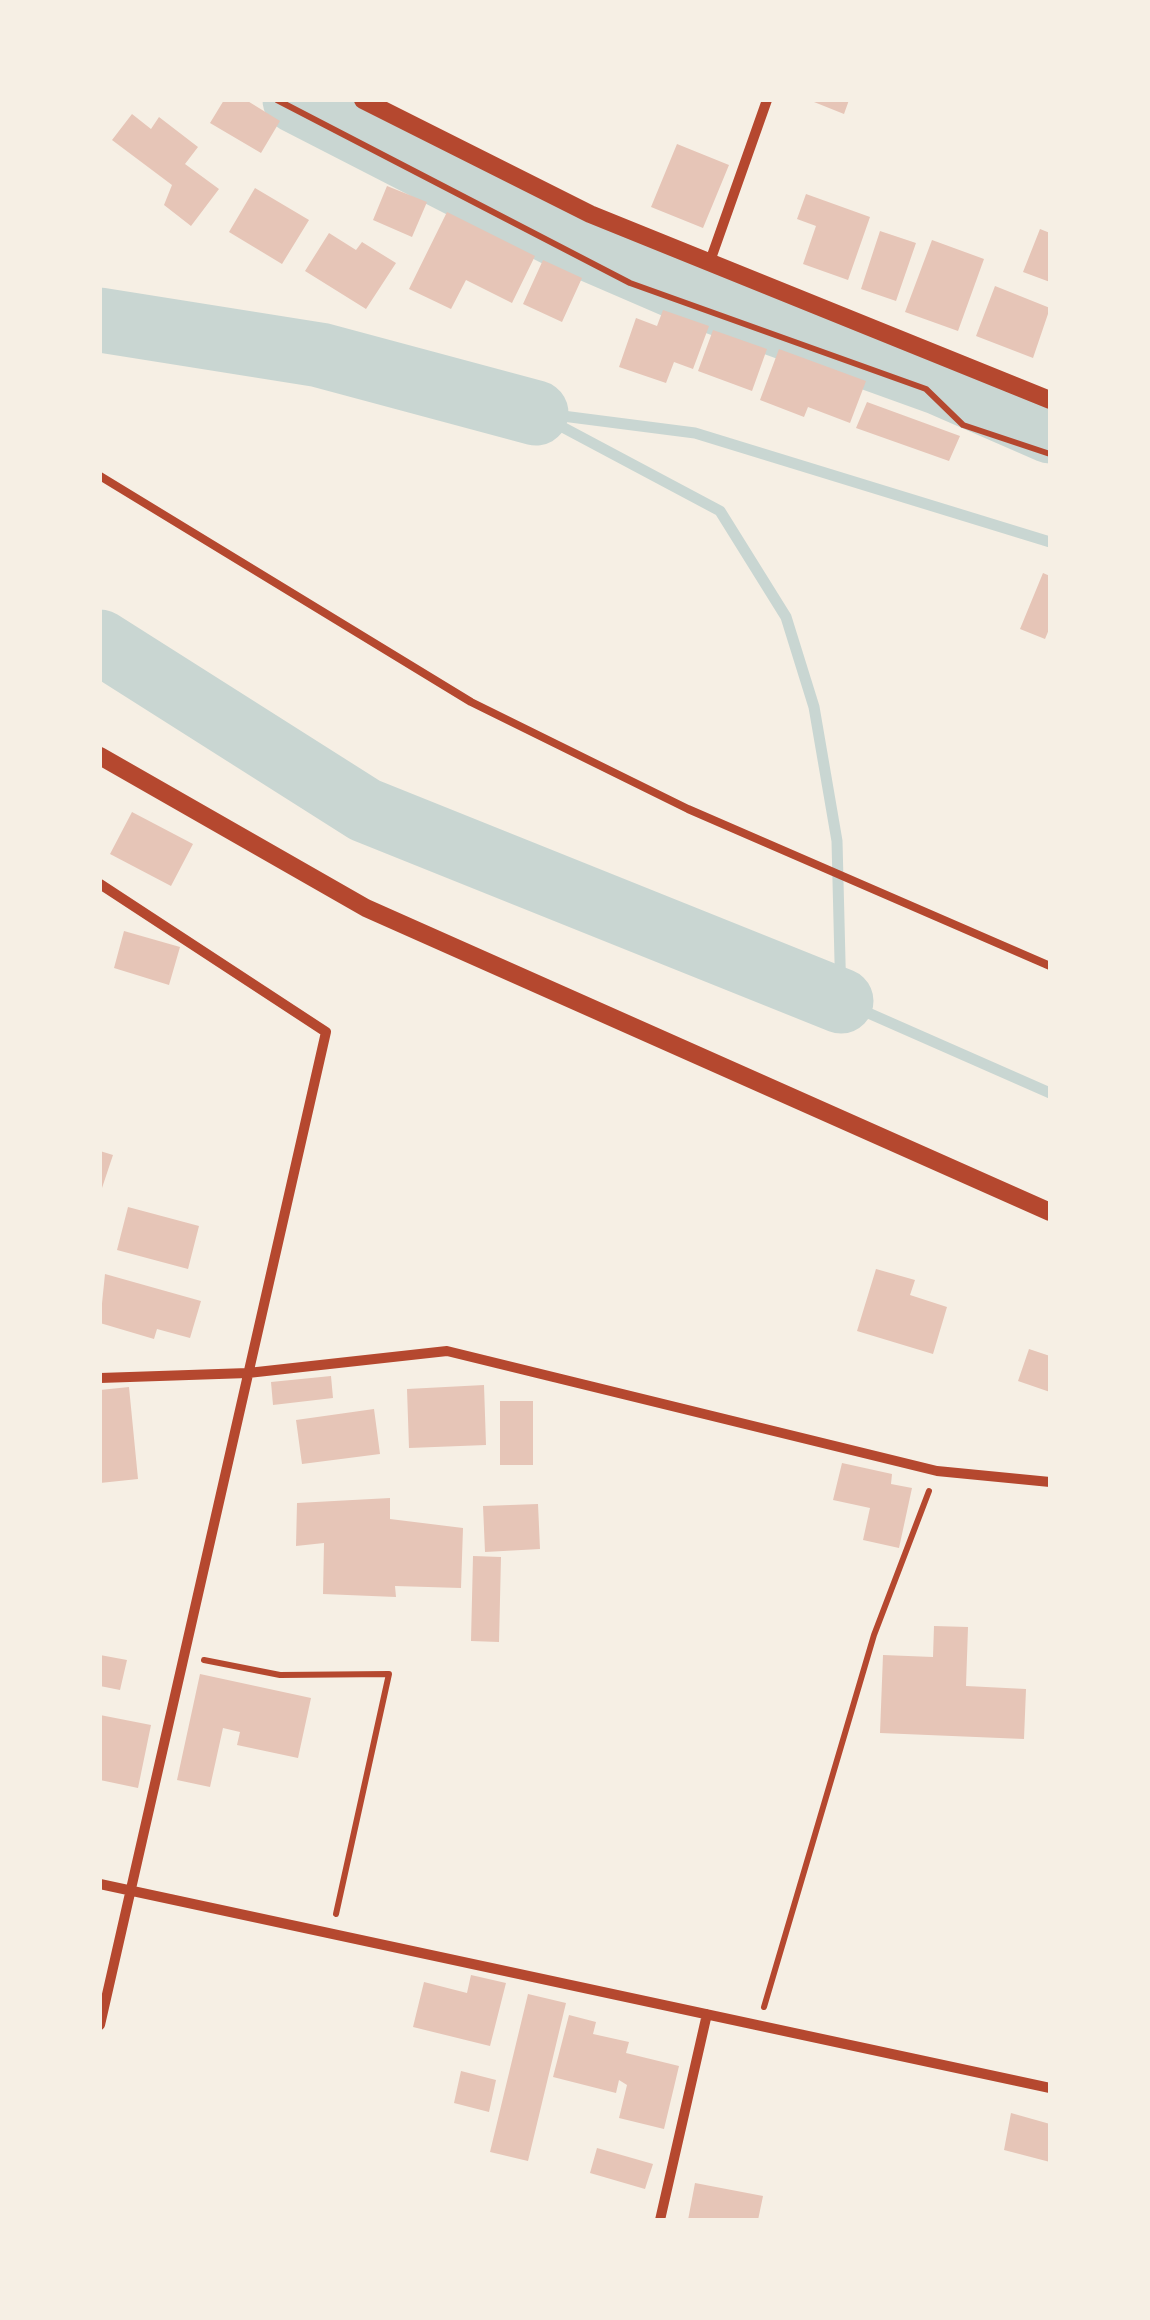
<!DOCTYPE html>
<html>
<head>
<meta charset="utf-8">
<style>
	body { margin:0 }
	#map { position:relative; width:1150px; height:2320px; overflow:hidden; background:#f6efe4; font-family:"Space Grotesk",sans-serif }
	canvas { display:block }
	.frame { position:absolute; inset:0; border:102px solid #f6efe4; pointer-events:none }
</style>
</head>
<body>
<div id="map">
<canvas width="1150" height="2320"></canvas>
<div class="frame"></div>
</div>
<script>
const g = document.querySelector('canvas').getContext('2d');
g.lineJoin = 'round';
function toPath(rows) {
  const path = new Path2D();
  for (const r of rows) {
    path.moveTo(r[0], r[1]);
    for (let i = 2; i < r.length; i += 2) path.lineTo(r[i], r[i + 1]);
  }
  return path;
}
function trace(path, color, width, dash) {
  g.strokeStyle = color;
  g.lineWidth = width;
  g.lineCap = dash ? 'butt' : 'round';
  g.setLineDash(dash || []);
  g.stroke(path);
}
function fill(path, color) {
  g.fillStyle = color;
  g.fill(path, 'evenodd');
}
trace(toPath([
	[536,413,720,511,786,617,814,707,837,841,841,1001,1050,1093],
	[547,414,695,433,1050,542]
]), '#c9d6d2', 11);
trace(toPath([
	[295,100,564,238,696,295,940,383,1050,431],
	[100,320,320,355,536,413],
	[100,642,365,810,841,1001]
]), '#c9d6d2', 65);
fill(toPath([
	[224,100,246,100,280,121,261,153,210,123],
	[809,100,849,100,844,114],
	[132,114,151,129,159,117,198,147,185,164,219,189,191,226,164,205,172,185,112,140],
	[677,144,729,165,703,228,651,207],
	[387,186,427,202,412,237,373,220],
	[255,188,309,220,282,264,229,232],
	[806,194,870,217,848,280,803,264,816,226,797,219],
	[447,212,535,256,512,303,466,280,451,309,409,289],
	[1040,229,1050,233,1050,282,1023,272],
	[880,231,916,243,896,301,861,289],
	[329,233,356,250,362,242,396,263,366,309,305,271],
	[932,240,984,259,958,331,905,312],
	[543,260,582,278,562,322,523,304],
	[995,286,1050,308,1033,358,976,336],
	[663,310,709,326,693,369,674,362,666,383,619,367,636,318,657,326],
	[713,330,767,349,752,391,698,371],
	[779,349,866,381,850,423,808,407,804,417,760,400],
	[867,402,960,436,949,461,856,428],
	[1043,573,1050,576,1050,627,1045,639,1020,629],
	[132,812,193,844,171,886,110,854],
	[124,931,180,947,169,985,114,968],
	[100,1151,113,1155,101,1191,100,1191],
	[128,1207,199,1226,188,1269,117,1250],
	[876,1269,915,1280,910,1295,947,1307,933,1354,857,1331],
	[105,1274,201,1301,190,1338,157,1329,154,1339,100,1323],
	[1029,1349,1050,1356,1050,1392,1018,1381],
	[331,1376,333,1398,273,1405,271,1382],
	[484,1385,486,1445,409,1448,407,1389],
	[129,1387,138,1479,100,1483,100,1390],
	[500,1401,533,1401,533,1465,500,1465],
	[374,1409,380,1454,302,1464,296,1420],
	[842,1463,892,1474,891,1484,912,1488,899,1548,863,1540,870,1508,833,1500],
	[390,1498,390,1519,463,1528,461,1588,395,1586,396,1597,323,1594,324,1543,296,1546,297,1503],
	[538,1504,540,1549,485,1552,483,1506],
	[473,1556,501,1557,499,1642,471,1641],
	[934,1626,968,1627,966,1686,1026,1689,1024,1739,880,1733,883,1655,933,1657],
	[100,1655,127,1660,120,1690,100,1686],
	[200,1674,311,1698,298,1758,237,1745,240,1732,223,1728,210,1787,177,1780],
	[100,1715,151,1725,138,1788,100,1780],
	[471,1975,506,1983,490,2046,413,2027,424,1982,467,1993],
	[528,1994,566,2003,528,2161,490,2152],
	[569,2015,596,2022,593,2034,629,2042,626,2053,679,2066,664,2129,619,2118,627,2085,619,2080,616,2093,553,2077],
	[461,2071,496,2080,489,2112,454,2103],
	[1011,2113,1050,2124,1050,2162,1004,2150],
	[597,2148,653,2164,645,2189,590,2173],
	[695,2183,763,2196,758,2220,688,2220]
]), '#e6c5b7');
trace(toPath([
	[277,100,630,283,926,389,963,425,1050,454],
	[204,1660,280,1675,389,1674,336,1914],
	[764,2007,874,1635,929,1491]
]), '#b5482f', 6);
trace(toPath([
	[100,476,471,702,688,809,1050,966]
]), '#b5482f', 8);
trace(toPath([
	[709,264,767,100],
	[100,884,326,1032,100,2025],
	[100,1378,248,1373,447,1351,937,1471,1050,1482],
	[100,1884,1050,2088],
	[660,2220,707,2014]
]), '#b5482f', 10);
trace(toPath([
	[363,100,590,214,1050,400],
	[100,756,366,908,1050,1212]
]), '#b5482f', 18);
</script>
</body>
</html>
